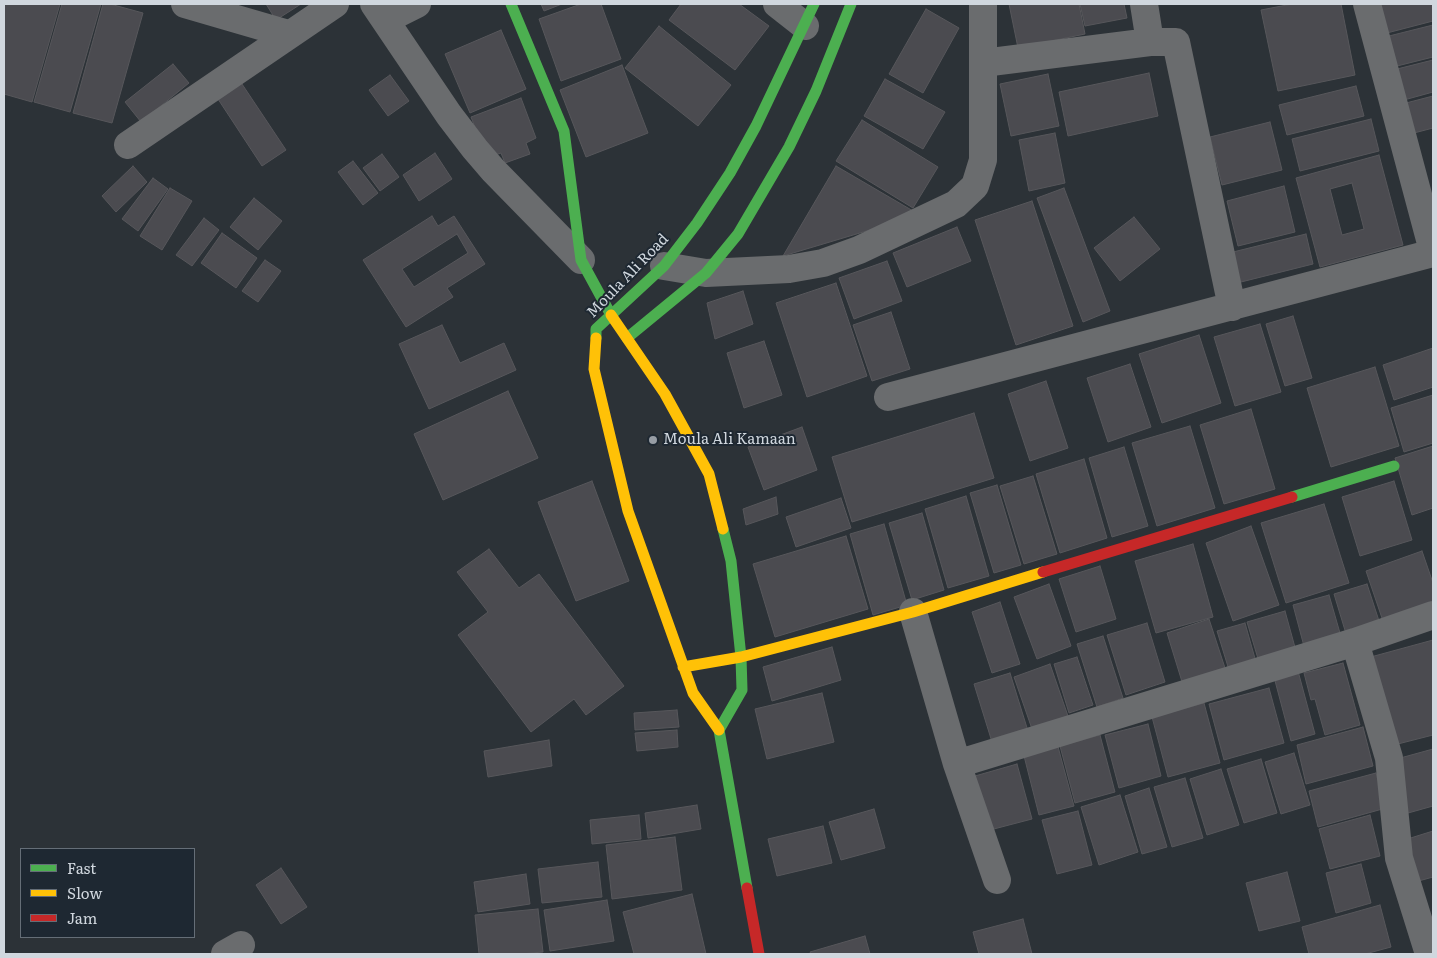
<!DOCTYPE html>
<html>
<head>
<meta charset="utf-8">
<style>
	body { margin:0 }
	#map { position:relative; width:1437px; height:958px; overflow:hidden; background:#2c3237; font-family:Literata,serif }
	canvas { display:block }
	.frame { position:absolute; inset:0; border:5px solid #d0d7de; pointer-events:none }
	.legend { position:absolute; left:20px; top:848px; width:175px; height:90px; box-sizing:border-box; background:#1e2832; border:1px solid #656e77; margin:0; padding:6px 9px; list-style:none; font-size:15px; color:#d0d7de }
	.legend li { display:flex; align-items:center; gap:10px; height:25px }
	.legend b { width:25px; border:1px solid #656e77 }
</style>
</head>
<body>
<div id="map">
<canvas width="1437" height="958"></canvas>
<div class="frame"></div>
<ul class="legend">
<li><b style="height:6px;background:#4caf50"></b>Fast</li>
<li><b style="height:6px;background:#ffc107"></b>Slow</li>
<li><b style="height:6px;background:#c62828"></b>Jam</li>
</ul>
</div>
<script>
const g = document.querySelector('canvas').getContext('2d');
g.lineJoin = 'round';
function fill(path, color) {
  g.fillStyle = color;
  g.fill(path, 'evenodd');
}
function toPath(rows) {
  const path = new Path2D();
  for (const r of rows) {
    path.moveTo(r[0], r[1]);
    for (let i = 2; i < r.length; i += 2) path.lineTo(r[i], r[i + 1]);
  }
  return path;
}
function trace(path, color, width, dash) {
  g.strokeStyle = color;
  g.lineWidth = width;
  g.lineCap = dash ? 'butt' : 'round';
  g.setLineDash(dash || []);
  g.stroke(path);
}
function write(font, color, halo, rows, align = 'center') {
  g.font = font + ' Literata,serif';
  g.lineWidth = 4;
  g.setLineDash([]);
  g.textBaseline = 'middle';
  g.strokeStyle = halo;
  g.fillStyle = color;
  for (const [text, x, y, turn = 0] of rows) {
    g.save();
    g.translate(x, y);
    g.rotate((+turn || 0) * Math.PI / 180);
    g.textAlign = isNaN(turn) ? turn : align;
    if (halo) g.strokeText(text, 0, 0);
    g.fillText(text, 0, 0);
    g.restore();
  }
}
const building = toPath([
	[4,4,60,4,32,102,4,94,4,4],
	[62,4,101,4,70,112,34,102,62,4],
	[103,4,110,4,143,13,112,123,73,113,103,4],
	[266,4,301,4,276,20,266,4],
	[541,4,562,4,544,11,541,4],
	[581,4,601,4,621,59,561,81,539,19,581,4],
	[681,4,739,4,769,26,735,70,669,20,681,4],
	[1009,4,1079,4,1085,34,1018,48,1009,4],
	[1080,4,1124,4,1127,18,1085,26,1080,4],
	[1292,4,1341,4,1355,75,1278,91,1261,10,1292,4],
	[1375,4,1433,4,1433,21,1383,34,1375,4],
	[926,9,959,28,923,93,889,74,926,9],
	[1433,25,1433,57,1397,66,1389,36,1433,25],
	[659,26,731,85,698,126,625,68,659,26],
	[501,30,526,89,470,113,445,54,501,30],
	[1433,60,1433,92,1404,100,1397,69,1433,60],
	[173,64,189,83,141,122,125,102,173,64],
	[622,65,648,133,586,157,560,90,622,65],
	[1149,73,1158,116,1068,136,1059,92,1149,73],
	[1048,74,1059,126,1011,136,1000,84,1048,74],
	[390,75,409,101,388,116,369,90,390,75],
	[885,79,945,112,923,149,864,116,885,79],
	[240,81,286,150,262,166,216,96,240,81],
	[1356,86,1364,116,1287,135,1279,105,1356,86],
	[1433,96,1433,128,1414,133,1406,103,1433,96],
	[521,98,536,138,526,143,530,154,505,163,501,153,487,158,471,117,521,98],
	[1371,119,1379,151,1300,171,1292,139,1371,119],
	[862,120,938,167,913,208,836,161,862,120],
	[1270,122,1282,170,1222,185,1210,137,1270,122],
	[1055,133,1065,183,1029,191,1019,140,1055,133],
	[435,153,452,179,419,201,403,175,435,153],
	[382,154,399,177,380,191,363,168,382,154],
	[1379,155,1403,245,1320,267,1296,178,1379,155],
	[1352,183,1364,229,1342,235,1330,189,1352,183],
	[353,161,378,193,363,205,338,172,353,161],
	[133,166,147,182,116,212,102,196,133,166],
	[836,166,920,215,783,256,836,166],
	[153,178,168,189,138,231,122,219,153,178],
	[1284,186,1295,232,1238,246,1227,201,1284,186],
	[170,188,192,201,162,250,140,236,170,188],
	[1064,188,1110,311,1083,322,1037,198,1064,188],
	[254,198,282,221,258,250,230,227,254,198],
	[1032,201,1073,326,1016,345,975,220,1032,201],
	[432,216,438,226,454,216,485,264,447,288,453,297,406,327,363,260,432,216],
	[457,234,468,253,414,287,402,269,457,234],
	[1134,217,1160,249,1120,281,1094,248,1134,217],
	[204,218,219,230,192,266,176,255,204,218],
	[957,227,971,261,907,287,893,253,957,227],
	[222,233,257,258,236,288,201,263,222,233],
	[1306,234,1313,264,1237,283,1229,253,1306,234],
	[265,260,281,271,258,302,242,291,265,260],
	[887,261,902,301,854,319,839,278,887,261],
	[836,283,867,376,807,397,776,303,836,283],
	[743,291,753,324,715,339,707,303,743,291],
	[891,312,910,369,872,381,853,325,891,312],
	[1293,316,1312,378,1285,386,1266,324,1293,316],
	[1260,324,1281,392,1235,406,1214,337,1260,324],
	[442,325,460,363,504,343,516,370,429,409,399,344,442,325],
	[1199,335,1221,403,1162,423,1139,354,1199,335],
	[764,341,782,395,744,408,727,353,764,341],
	[1433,348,1433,387,1394,400,1383,365,1433,348],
	[1130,364,1151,427,1108,442,1087,378,1130,364],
	[1375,367,1399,446,1331,467,1307,388,1375,367],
	[1046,381,1068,448,1030,461,1008,394,1046,381],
	[508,391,538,458,443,500,414,434,508,391],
	[1433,395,1433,443,1404,452,1391,408,1433,395],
	[1251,409,1275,489,1224,504,1200,425,1251,409],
	[974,413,994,478,852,522,832,457,974,413],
	[1190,426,1215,508,1157,526,1132,443,1190,426],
	[802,427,817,470,764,490,748,447,802,427],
	[1433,446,1433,508,1412,515,1395,458,1433,446],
	[1124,447,1148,526,1112,537,1089,458,1124,447],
	[1084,459,1107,538,1060,553,1036,474,1084,459],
	[1033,476,1057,554,1024,564,1000,486,1033,476],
	[592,481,629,581,576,601,538,502,592,481],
	[1394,481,1412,540,1360,556,1342,497,1394,481],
	[997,485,1021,565,994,573,970,493,997,485],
	[966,496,989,576,948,588,925,509,966,496],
	[776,497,778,514,746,525,743,509,776,497],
	[841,498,851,528,796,547,786,517,841,498],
	[1324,504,1349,583,1286,603,1261,523,1324,504],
	[922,513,944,590,912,600,889,523,922,513],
	[884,524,907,605,873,615,850,534,884,524],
	[1251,526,1279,605,1233,621,1206,543,1251,526],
	[846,536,868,609,775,637,753,564,846,536],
	[1193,544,1213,617,1156,633,1135,561,1193,544],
	[489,549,519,588,539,574,624,686,586,715,574,699,531,732,458,635,488,612,457,572,489,549],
	[1422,551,1433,583,1433,614,1386,630,1366,571,1422,551],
	[1100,566,1116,619,1076,632,1059,579,1100,566],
	[1049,584,1071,646,1037,659,1014,597,1049,584],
	[1367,584,1381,627,1347,637,1334,594,1367,584],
	[1329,595,1342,640,1305,650,1293,605,1329,595],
	[1000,602,1020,664,992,673,972,612,1000,602],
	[1285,611,1296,651,1259,662,1247,622,1285,611],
	[1209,619,1226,671,1183,685,1167,633,1209,619],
	[1147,623,1165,682,1126,695,1107,635,1147,623],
	[1245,623,1256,662,1229,670,1217,631,1245,623],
	[1103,636,1123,698,1097,707,1077,644,1103,636],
	[1433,640,1433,735,1390,746,1367,658,1433,640],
	[832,647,841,680,772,701,763,667,832,647],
	[1077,657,1093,705,1069,713,1054,664,1077,657],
	[1343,663,1360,725,1325,735,1315,699,1311,700,1304,673,1343,663],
	[1050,664,1068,716,1032,729,1014,677,1050,664],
	[1298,671,1315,734,1291,741,1274,677,1298,671],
	[1010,673,1028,731,992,742,974,684,1010,673],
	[1269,688,1284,743,1224,760,1209,704,1269,688],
	[822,693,834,742,767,759,755,709,822,693],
	[1204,703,1220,763,1168,777,1152,717,1204,703],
	[677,710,679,727,635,730,634,713,677,710],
	[1148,724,1161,776,1119,788,1105,735,1148,724],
	[1363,727,1373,766,1306,784,1297,745,1363,727],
	[677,730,678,747,637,751,635,733,677,730],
	[1100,735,1115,792,1075,803,1060,746,1100,735],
	[549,740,552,766,488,777,484,751,549,740],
	[1057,743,1074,806,1039,815,1023,752,1057,743],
	[1433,749,1433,806,1401,815,1393,760,1433,749],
	[1294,753,1310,805,1281,814,1265,762,1294,753],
	[1261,759,1277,813,1244,823,1227,769,1261,759],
	[1017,764,1032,819,990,830,975,776,1017,764],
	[1221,769,1239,825,1207,835,1190,779,1221,769],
	[1376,773,1386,808,1318,827,1309,791,1376,773],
	[1185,778,1203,838,1172,847,1154,787,1185,778],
	[1149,788,1167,847,1142,854,1125,796,1149,788],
	[1120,795,1138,852,1099,865,1081,807,1120,795],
	[697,805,701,829,648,838,645,813,697,805],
	[874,809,885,848,841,860,829,822,874,809],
	[1078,811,1092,865,1057,874,1042,820,1078,811],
	[639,815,641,839,592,844,590,820,639,815],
	[1370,815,1380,856,1330,869,1319,829,1370,815],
	[823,826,832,863,777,876,768,839,823,826],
	[1433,831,1433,877,1415,882,1401,841,1433,831],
	[675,837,682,890,612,899,606,845,675,837],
	[598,862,602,897,542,903,538,869,598,862],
	[1361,864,1371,903,1336,913,1326,873,1361,864],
	[281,868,307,907,281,924,256,885,281,868],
	[1287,872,1300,921,1259,931,1246,883,1287,872],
	[526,874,530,904,478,912,474,882,526,874],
	[692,894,706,954,634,954,623,912,692,894],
	[607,900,614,941,550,951,544,910,607,900],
	[1380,905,1391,947,1365,954,1309,954,1302,927,1380,905],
	[538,909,543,952,520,954,479,954,475,915,538,909],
	[1023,919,1032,954,979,954,973,932,1023,919],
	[865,936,870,954,811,954,810,952,865,936]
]);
fill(building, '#4b4b50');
trace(building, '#57575b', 1);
trace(toPath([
	[185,4,288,34],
	[374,4,449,115,475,149,493,170,581,260],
	[777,4,805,26],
	[1144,4,1150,42],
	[1367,4,1433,251],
	[385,20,417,4],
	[983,63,1150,42,1176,42,1232,307],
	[128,145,335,4],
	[664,266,706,273,789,269,823,263,859,250,956,204,975,186,983,160,983,4],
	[888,397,1433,253],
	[913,612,957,764,997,880],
	[1355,642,1389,758,1399,858,1429,954],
	[957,764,1355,642,1433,615],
	[225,954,241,945]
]), '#6a6c6e', 28);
trace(toPath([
	[511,4,564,131,581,260,611,315],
	[596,338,596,329,664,266,697,223,730,173,756,126,814,4],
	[627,338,706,273,738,234,789,147,816,91,851,4],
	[1292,497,1394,466],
	[723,529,731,561,741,657,742,690,719,730,747,888]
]), '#4caf50', 11);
trace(toPath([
	[611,315,665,394,709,474,723,529],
	[596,338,594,369,628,511,693,693,719,730],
	[683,667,741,657,913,612,1043,572]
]), '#ffc107', 11);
trace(toPath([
	[1043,572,1292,497],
	[747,888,759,954]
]), '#c62828', 11);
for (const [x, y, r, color] of [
	[653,440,5,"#979da4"]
]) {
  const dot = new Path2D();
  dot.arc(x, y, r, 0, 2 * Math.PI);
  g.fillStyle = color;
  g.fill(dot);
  trace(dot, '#1e2832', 2);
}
write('15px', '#d0d7de', '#1e2832', [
	["Moula Ali Road",628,276,-46]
]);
write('15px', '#d0d7de', '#1e2832', [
	["Moula Ali Kamaan",663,440]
], 'left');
</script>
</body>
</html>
